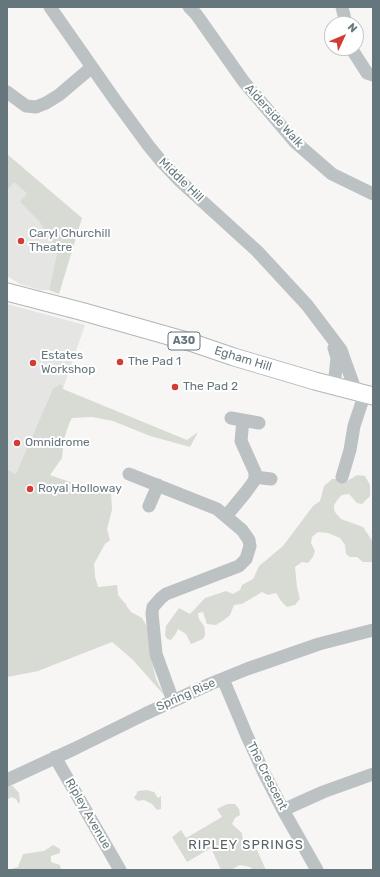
<!DOCTYPE html>
<html>
<head>
<meta charset="utf-8">
<style>
	body { margin:0 }
	#map { position:relative; width:380px; height:877px; overflow:hidden; background:#f7f6f4; font-family:Rubik,sans-serif }
	canvas { display:block }
	.frame { position:absolute; inset:0; border:8px solid #65777c; pointer-events:none }
	.north { position:absolute; left:324px; top:16px; width:40px; height:40px; box-sizing:border-box; background:#fff; border:1px solid #c1c9cb; border-radius:50%; rotate:46deg; font-size:11px; font-weight:700; line-height:16px; text-align:center; color:#65777c }
	.north::after { content:''; display:block; margin:auto; width:14px; height:18px; background:#d43b37; clip-path:polygon(50% 0,100% 100%,50% 72%,0 100%) }
</style>
</head>
<body>
<div id="map">
<canvas width="380" height="877"></canvas>
<div class="frame"></div>
<div class="north">N</div>
</div>
<script>
const g = document.querySelector('canvas').getContext('2d');
g.lineJoin = 'round';
function fill(path, color) {
  g.fillStyle = color;
  g.fill(path, 'evenodd');
}
function toPath(rows) {
  const path = new Path2D();
  for (const r of rows) {
    path.moveTo(r[0], r[1]);
    for (let i = 2; i < r.length; i += 2) path.lineTo(r[i], r[i + 1]);
  }
  return path;
}
function trace(path, color, width, dash) {
  g.strokeStyle = color;
  g.lineWidth = width;
  g.lineCap = dash ? 'butt' : 'round';
  g.setLineDash(dash || []);
  g.stroke(path);
}
function write(font, color, halo, rows, align = 'center') {
  g.font = font + ' Rubik,sans-serif';
  g.lineWidth = 4;
  g.setLineDash([]);
  g.textBaseline = 'middle';
  g.strokeStyle = halo;
  g.fillStyle = color;
  for (const [text, x, y, turn = 0] of rows) {
    g.save();
    g.translate(x, y);
    g.rotate((+turn || 0) * Math.PI / 180);
    g.textAlign = isNaN(turn) ? turn : align;
    if (halo) g.strokeText(text, 0, 0);
    g.fillText(text, 0, 0);
    g.restore();
  }
}
fill(toPath([
	[7,175,29,190,58,249,49,290,40,290,20,284,7,276],
	[7,304,85,325,63,389,38,481,94,564,95,577,98,588,117,585,118,595,127,605,38,671,7,677]
]), '#e5e6e4');
fill(toPath([
	[7,154,82,218,59,294,49,290,58,249,46,233,40,222,20,202,27,193,14,182,7,190],
	[61,384,63,389,187,440,198,432,190,447,150,436,113,421,92,417,72,418,69,424,64,439,62,458,50,475,90,489,101,485,106,486,111,491,112,510,107,529,110,540,105,544,94,564,95,577,98,587,117,585,118,595,131,612,142,618,148,628,149,648,156,679,164,695,133,660,112,642,38,671,7,677,7,470,16,474,53,389],
	[357,475,365,476,370,485,370,496,362,504,357,503,349,494,342,495,338,499,334,505,334,509,335,512,341,519,363,527,373,542,373,562,363,562,357,557,350,557,346,554,345,545,340,538,328,533,318,532,312,537,311,543,315,551,313,557,308,563,302,562,295,567,297,587,300,599,295,605,287,607,281,601,276,593,268,595,262,592,242,604,234,605,230,615,224,620,216,625,207,624,203,612,198,613,199,619,204,626,205,631,205,635,203,639,191,644,186,634,178,629,175,635,171,640,167,639,165,635,166,626,179,608,190,614,205,598,226,591,233,594,240,590,242,585,253,579,259,566,283,546,313,506,320,501,324,486,332,479,339,479,344,483],
	[7,786,13,786,19,793,20,801,19,804,16,799,11,797,7,800],
	[147,790,154,792,158,798,161,796,161,809,157,810,152,804,144,800,138,801,134,798,138,791],
	[227,804,235,804,239,809,240,815,235,818,232,824,242,833,243,840,257,850,266,870,253,870,250,867,240,865,231,870,221,870,211,848,187,862,172,837,181,830,186,838,222,817,217,809],
	[53,845,60,849,60,853,51,856,51,862,60,865,61,870,7,870,18,867,23,854,44,851]
]), '#d8dbd4');
const major = toPath([
	[7,292,84,312,190,342,234,357,315,381,373,396]
]);
trace(major, '#b0b6b8', 19);
trace(toPath([
	[50,7,115,100,148,145,161,161,180,181,257,251,307,305,341,350,356,392],
	[189,7,196,14,244,82,295,142,332,174,373,194],
	[342,7,346,24],
	[351,48,367,73,373,75],
	[7,92,26,106,36,107,46,103,59,95,92,67],
	[334,348,337,358,334,386],
	[231,418,259,423],
	[129,474,217,509,242,530,249,540,250,546,246,559,239,566,166,594,161,598,153,607,152,613,156,654,173,701],
	[255,477,271,479],
	[342,477,350,450,354,426,362,402,363,394],
	[149,506,158,485],
	[227,515,246,492,254,481,255,477,255,472,241,441,243,420],
	[223,679,247,736,264,773,283,810,317,870],
	[55,757,120,870],
	[7,780,74,749,145,714,210,684,247,669,319,644,373,630],
	[283,810,323,792,373,774]
]), '#bcc1c3', 13);
trace(major, '#fff', 17);
for (const [x, y, r, color] of [
	[21,241,4,"#d43b37"],
	[120,362,4,"#d43b37"],
	[33,363,4,"#d43b37"],
	[175,387,4,"#d43b37"],
	[17,443,4,"#d43b37"],
	[30,489,4,"#d43b37"]
]) {
  const dot = new Path2D();
  dot.arc(x, y, r, 0, 2 * Math.PI);
  g.fillStyle = color;
  g.fill(dot);
  trace(dot, '#fff', 1.5);
}
for (const [x, y, w] of [
	[184,341,32]
]) {
  const box = new Path2D();
  box.roundRect(x - w / 2, y - 9, w, 18, 3);
  g.fillStyle = '#fff';
  g.fill(box);
  trace(box, '#65777c', 1);
}
write('bold 11px', '#65777c', null, [
	["A30",184,341]
]);
write('12px', '#65777c', '#fff', [
	["Alderside Walk",274,116,48],
	["Middle Hill",181,180,44],
	["Egham Hill",243,359,17],
	["Spring Rise",186,695,-24],
	["The Crescent",267,776,63],
	["Ripley Avenue",88,814,60]
]);
write('12px', '#65777c', '#fff', [
	["Caryl Churchill",29,234],
	["Theatre",29,248],
	["Estates",41,356],
	["Workshop",41,370],
	["The Pad 1",128,362],
	["The Pad 2",183,387],
	["Omnidrome",25,443],
	["Royal Holloway",38,489]
], 'left');
g.letterSpacing = '1px';
write('13px', '#566468', '#fff', [
	["RIPLEY SPRINGS",246,845]
]);
g.letterSpacing = '0px';
</script>
</body>
</html>
